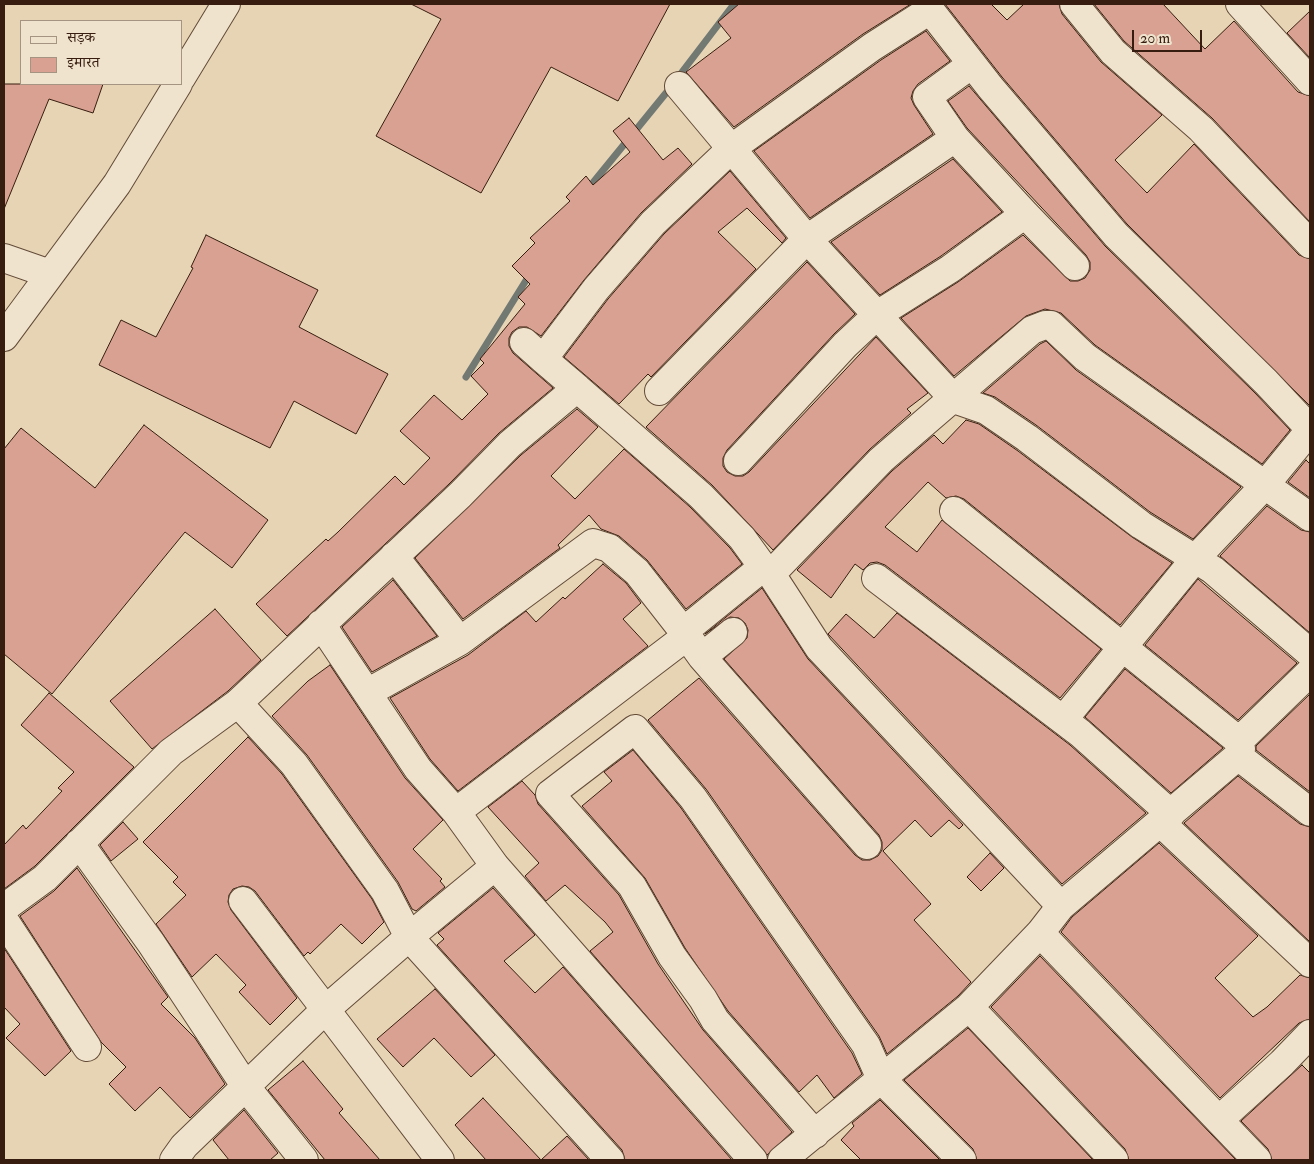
<!DOCTYPE html>
<html>
<head>
<meta charset="utf-8">
<style>
	body { margin:0 }
	#map { position:relative; width:1314px; height:1164px; overflow:hidden; background:#e6d4b4; font-family:"IM FELL Double Pica","Noto Serif Devanagari",serif }
	canvas { display:block }
	.frame { position:absolute; inset:0; border:5px solid #371d0f; pointer-events:none }
	.legend { position:absolute; left:20px; top:20px; width:162px; height:65px; box-sizing:border-box; background:#efe3ce; border:1px solid #a59482; margin:0; padding:6px 9px; list-style:none; font-size:15px; color:#371d0f }
	.legend li { display:flex; align-items:center; gap:10px; height:25px }
	.legend b { width:25px; border:1px solid #a59482 }
	.scale { position:absolute; left:1132px; top:30px; width:70px; height:22px; box-sizing:border-box; border:2px solid #371d0f; border-top:0; padding-left:6px; font-size:15px; line-height:18px; white-space:nowrap; color:#371d0f; -webkit-text-stroke:4px #efe3ce; paint-order:stroke }
</style>
</head>
<body>
<div id="map">
<canvas width="1314" height="1164"></canvas>
<div class="frame"></div>
<ul class="legend">
<li><b style="height:6px;background:#efe3ce"></b>सड़क</li>
<li><b style="height:14px;background:#d8a191"></b>इमारत</li>
</ul>
<div class="scale">20 m</div>
</div>
<script>
const g = document.querySelector('canvas').getContext('2d');
g.lineJoin = 'round';
function toPath(rows) {
  const path = new Path2D();
  for (const r of rows) {
    path.moveTo(r[0], r[1]);
    for (let i = 2; i < r.length; i += 2) path.lineTo(r[i], r[i + 1]);
  }
  return path;
}
function trace(path, color, width, dash) {
  g.strokeStyle = color;
  g.lineWidth = width;
  g.lineCap = dash ? 'butt' : 'round';
  g.setLineDash(dash || []);
  g.stroke(path);
}
function fill(path, color) {
  g.fillStyle = color;
  g.fill(path, 'evenodd');
}
trace(toPath([
	[587,190,666,93,734,4],
	[466,377,530,274]
]), '#727973', 7);
const building = toPath([
	[411,4,670,4,618,101,551,67,481,193,376,136,441,19,411,4],
	[739,4,911,4,863,34,734,127,686,72,731,38,718,22,739,4],
	[945,4,991,4,1007,20,1024,4,1059,4,1062,14,1101,62,1162,115,1115,160,1147,193,1194,144,1299,255,1310,259,1310,406,1127,224,1002,77,945,4],
	[1094,4,1163,4,1205,49,1234,21,1298,92,1310,96,1310,222,1212,118,1124,41,1094,4],
	[1310,11,1310,58,1287,33,1310,11],
	[926,31,950,61,918,84,913,91,911,98,914,105,933,134,810,218,754,151,881,60,926,31],
	[4,84,103,84,93,113,49,99,4,209,4,84],
	[969,86,1105,246,1255,393,1290,430,1262,464,1095,345,1061,313,1045,309,1026,316,954,376,901,318,958,282,1023,235,1070,281,1078,281,1085,278,1090,270,1090,262,1086,255,967,128,948,101,969,86],
	[629,118,663,160,678,148,692,164,641,213,584,280,541,336,527,327,519,327,512,332,509,338,509,346,513,353,553,388,499,433,449,484,287,636,256,604,326,539,328,541,338,532,395,476,404,485,430,458,400,431,434,395,462,420,488,394,471,376,484,363,480,359,525,304,518,297,530,284,512,266,535,243,530,238,570,201,566,197,586,176,593,185,630,152,613,131,629,118],
	[953,159,1002,212,941,256,880,295,831,242,953,159],
	[730,171,786,238,782,243,747,208,718,232,756,269,651,377,648,374,619,404,564,357,608,299,664,234,730,171],
	[206,235,318,290,299,327,388,374,356,434,294,401,270,448,99,365,121,320,156,337,193,268,191,267,206,235],
	[807,262,855,314,834,334,727,450,723,458,723,466,727,472,735,476,743,476,749,472,876,337,928,393,907,409,911,413,870,449,773,550,712,485,646,427,807,262],
	[1046,341,1076,370,1241,487,1193,539,1150,512,1036,425,995,397,983,393,1040,344,1046,341],
	[577,409,598,427,551,476,575,499,624,449,690,507,730,548,742,564,686,609,647,560,619,536,601,529,589,515,558,545,560,548,463,619,415,558,521,455,577,409],
	[966,420,979,424,1018,451,1132,537,1172,563,1120,625,964,499,956,496,946,498,928,482,885,527,917,552,942,520,1101,649,1060,698,885,565,877,562,870,563,863,570,855,564,831,598,797,570,892,471,934,435,943,444,966,420],
	[144,425,268,520,232,568,185,532,52,694,4,654,4,449,21,428,95,488,144,425],
	[1306,460,1310,464,1310,498,1288,482,1306,460],
	[1267,506,1301,530,1310,532,1310,633,1220,556,1267,506],
	[603,564,626,583,641,603,623,619,648,646,458,791,430,759,390,698,468,655,526,611,536,622,563,597,565,599,603,564],
	[1198,579,1297,663,1238,720,1145,645,1198,579],
	[393,580,437,636,372,672,342,627,393,580],
	[762,588,808,659,963,825,959,829,949,820,931,837,915,820,883,851,931,904,914,920,971,982,958,996,887,1054,879,1036,706,789,648,720,699,678,855,855,862,860,870,860,878,856,882,850,882,842,879,835,724,659,747,638,748,630,745,623,739,618,730,617,705,634,762,588],
	[215,609,261,660,228,691,152,749,110,701,215,609],
	[897,613,1070,745,1146,813,1062,884,828,634,846,614,874,638,897,613],
	[330,665,405,778,443,820,413,849,442,879,440,881,445,887,416,911,412,909,398,882,307,755,272,716,308,681,330,665],
	[1125,669,1223,748,1171,793,1085,717,1125,669],
	[49,693,134,767,35,866,4,889,4,845,23,825,26,829,62,791,58,788,74,772,21,725,49,693],
	[1310,694,1310,792,1256,750,1256,746,1310,694],
	[248,737,282,774,372,899,384,922,362,944,341,924,310,954,308,952,304,956,255,891,249,887,242,886,233,889,229,895,228,902,231,910,297,998,270,1025,239,992,246,985,216,954,192,977,156,924,186,895,173,882,178,877,143,842,248,737],
	[633,750,681,808,852,1053,862,1074,834,1098,817,1075,799,1092,728,1011,685,948,645,878,582,806,612,781,604,772,633,750],
	[1238,776,1300,824,1310,827,1310,942,1184,823,1238,776],
	[522,781,535,795,538,804,619,895,658,964,703,1030,792,1132,767,1155,590,951,613,932,605,922,565,885,546,901,525,876,539,863,488,807,522,781],
	[123,822,138,839,111,861,100,845,123,822],
	[1159,843,1258,936,1215,978,1253,1017,1267,1007,1300,975,1310,978,1310,1019,1299,1023,1220,1098,1061,932,1072,917,1159,843],
	[990,853,1004,868,981,891,967,877,990,853],
	[77,868,168,997,161,1004,195,1038,225,1084,190,1118,160,1087,135,1111,109,1084,126,1067,101,1042,20,916,54,891,77,868],
	[493,888,535,935,504,961,535,993,563,967,732,1160,625,1160,622,1150,437,945,444,939,438,933,493,888],
	[4,948,71,1051,45,1076,6,1038,20,1024,4,1007,4,948],
	[1040,956,1236,1160,1129,1160,1125,1149,991,1007,1040,956],
	[435,989,495,1055,471,1077,434,1038,403,1067,377,1039,435,989],
	[968,1028,1093,1160,977,1160,973,1149,904,1080,968,1028],
	[303,1061,343,1109,339,1113,380,1160,325,1160,268,1090,303,1061],
	[1302,1065,1310,1073,1310,1160,1272,1160,1268,1149,1241,1121,1302,1065],
	[483,1098,541,1160,567,1136,589,1160,486,1160,455,1125,483,1098],
	[880,1100,940,1160,861,1160,841,1140,854,1126,852,1123,880,1100],
	[244,1110,278,1153,270,1160,229,1160,213,1140,244,1110]
]);
fill(building, '#d8a191');
trace(building, '#371d0f', 1);
const minor = toPath([
	[1074,4,1113,52,1201,129,1310,244],
	[1240,4,1310,81],
	[181,78,226,4],
	[679,86,807,239,877,315,950,269,1025,214,955,138,927,97,972,64],
	[1025,214,1075,266],
	[4,258,50,274],
	[4,337,117,184,178,84],
	[524,342,543,359],
	[577,388,701,496,742,538,763,567,771,574,819,648,1061,906],
	[659,391,807,239,955,138],
	[738,461,845,345,877,315,954,399,986,410,1027,438,1141,525,1213,570,1310,653],
	[954,511,1239,741],
	[394,556,460,641],
	[771,574,881,460,1032,330,1045,325,1051,325,1085,357,1310,517],
	[876,578,1080,733,1171,814],
	[321,624,418,769,456,812,495,866,753,1160],
	[684,631,763,567],
	[733,632,702,657,867,845],
	[367,693,460,641,593,543,609,548,637,572,687,636],
	[1063,720,1194,560,1265,485,1310,430],
	[1238,756,1310,812],
	[456,812,687,636,702,657],
	[1161,823,1310,963],
	[79,843,151,943,246,1087,304,1160],
	[495,866,409,937,610,1160],
	[243,901,440,1160],
	[4,908,45,878,171,752,238,703,460,495,510,444,577,388,543,359,596,289,653,223,732,148,872,47,930,10,990,87,1116,235,1266,382,1310,429],
	[4,920,87,1047],
	[1040,933,1257,1160],
	[969,1007,1114,1160],
	[1219,1120,1282,1063,1310,1034],
	[815,1134,715,1020,703,999,672,956,632,886,550,794,635,729,693,798,866,1045,881,1079,962,1160],
	[174,1160,184,1146,325,1010,409,937,385,891,294,764,238,703],
	[782,1160,969,1007,1040,933,1061,906,1238,756,1241,749,1239,741,1310,672]
]);
trace(minor, '#634b38', 30);
trace(minor, '#efe3ce', 28);
</script>
</body>
</html>
